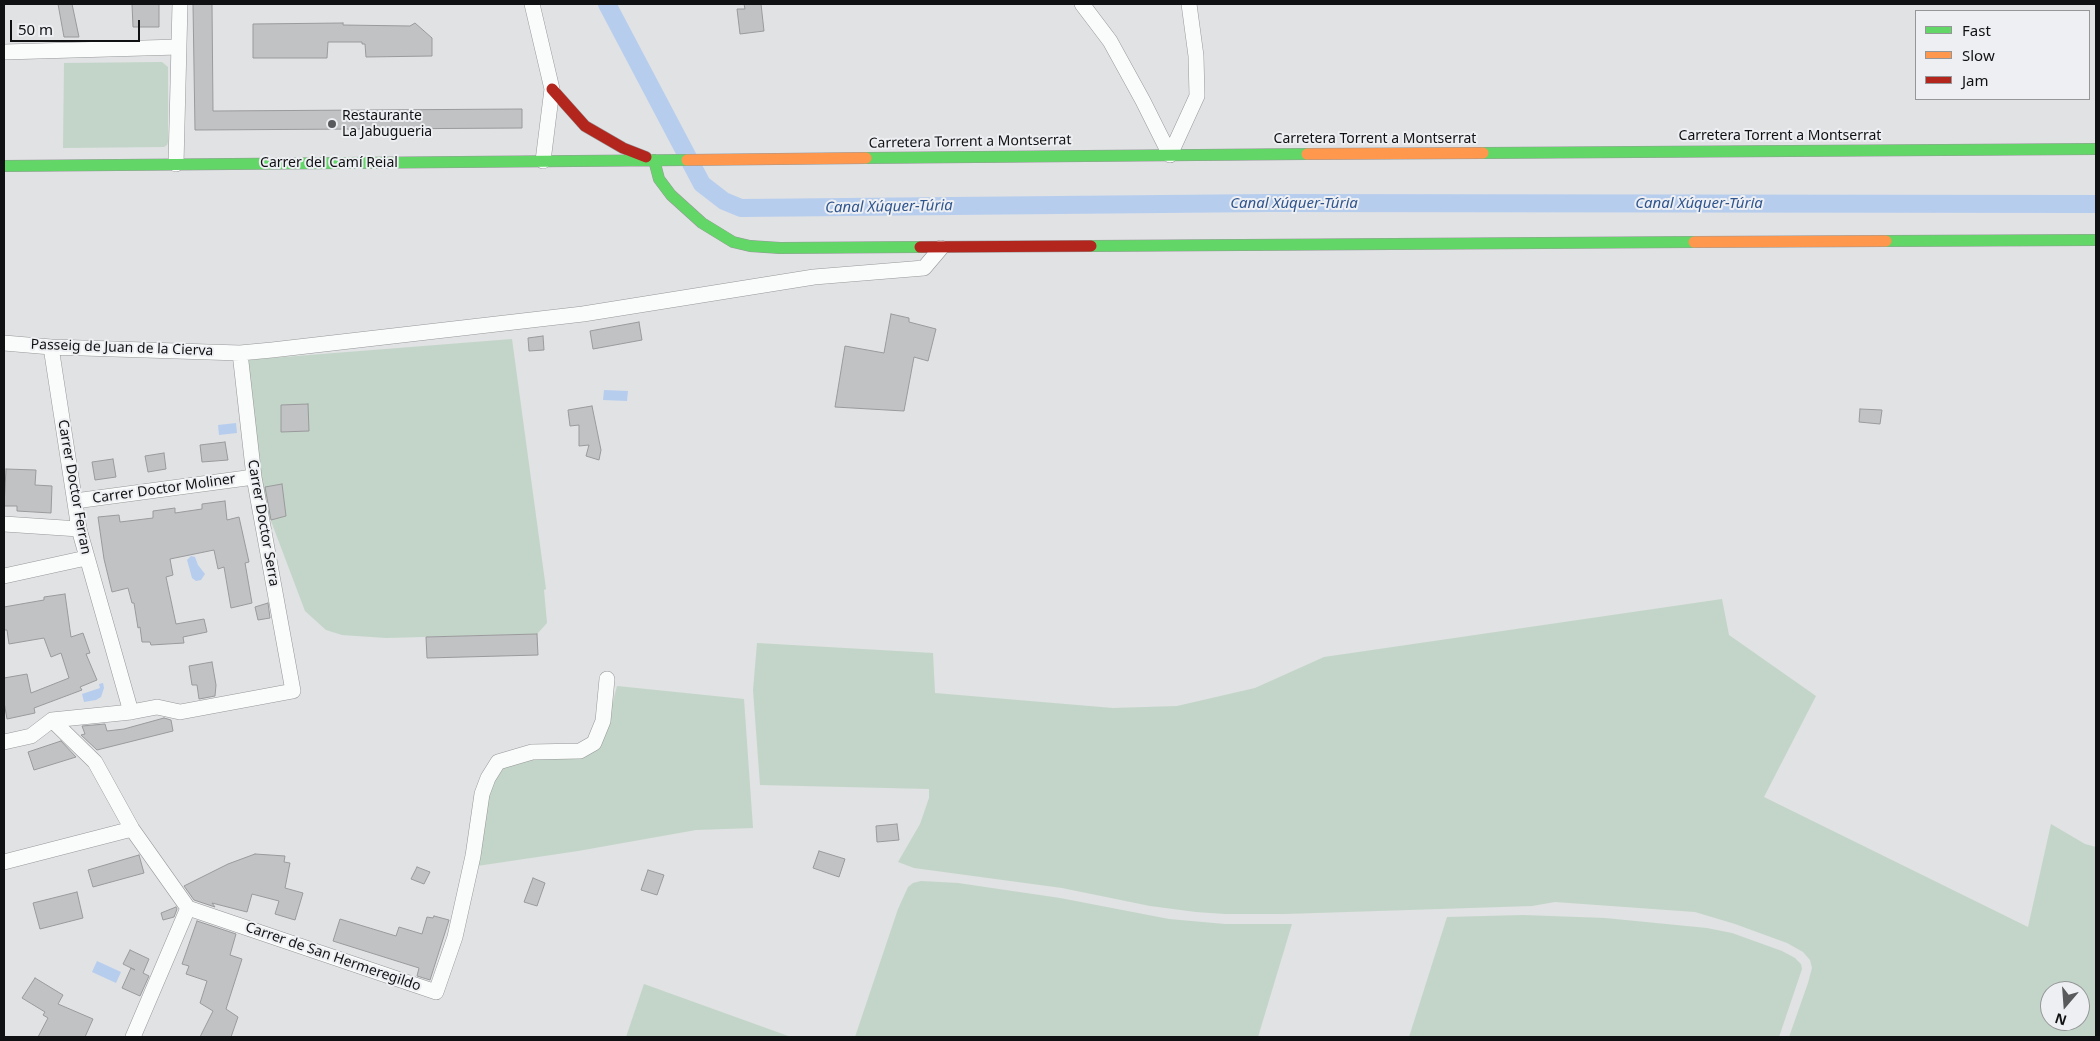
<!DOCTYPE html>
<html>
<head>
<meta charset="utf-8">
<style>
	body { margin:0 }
	#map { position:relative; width:2100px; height:1041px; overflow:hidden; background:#e0e2e4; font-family:"Noto Sans",sans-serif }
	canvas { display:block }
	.frame { position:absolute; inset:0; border:5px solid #101112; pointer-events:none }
	.legend { position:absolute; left:1915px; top:10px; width:175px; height:90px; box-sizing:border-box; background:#edeff2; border:1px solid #959698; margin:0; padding:6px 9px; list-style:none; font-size:15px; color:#101112 }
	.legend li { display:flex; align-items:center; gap:10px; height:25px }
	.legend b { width:25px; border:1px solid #959698 }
	.north { position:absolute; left:2040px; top:981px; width:50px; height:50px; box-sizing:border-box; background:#edeff2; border:1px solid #959698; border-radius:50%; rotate:198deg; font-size:14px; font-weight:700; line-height:20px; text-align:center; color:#101112 }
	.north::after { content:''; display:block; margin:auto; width:18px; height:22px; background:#595a5c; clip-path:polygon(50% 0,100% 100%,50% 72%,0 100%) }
	.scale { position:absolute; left:10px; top:20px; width:130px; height:22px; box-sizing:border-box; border:2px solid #101112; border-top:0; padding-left:6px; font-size:15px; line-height:18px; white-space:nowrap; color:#101112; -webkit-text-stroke:4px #edeff2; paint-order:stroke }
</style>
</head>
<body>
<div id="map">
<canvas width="2100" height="1041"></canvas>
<div class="frame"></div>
<ul class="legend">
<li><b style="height:6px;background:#63d668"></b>Fast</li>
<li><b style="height:6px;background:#ff974d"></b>Slow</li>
<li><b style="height:6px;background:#b3261e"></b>Jam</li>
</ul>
<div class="north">N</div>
<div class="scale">50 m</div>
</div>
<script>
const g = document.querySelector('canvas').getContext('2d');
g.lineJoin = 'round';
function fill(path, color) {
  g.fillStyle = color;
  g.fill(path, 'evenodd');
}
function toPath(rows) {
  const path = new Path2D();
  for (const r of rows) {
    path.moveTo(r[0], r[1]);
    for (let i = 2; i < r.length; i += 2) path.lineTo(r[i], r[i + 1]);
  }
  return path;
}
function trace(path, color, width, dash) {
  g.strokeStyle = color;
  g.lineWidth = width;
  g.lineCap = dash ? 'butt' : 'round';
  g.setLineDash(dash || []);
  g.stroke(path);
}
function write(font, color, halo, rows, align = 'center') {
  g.font = font + ' "Noto Sans",sans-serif';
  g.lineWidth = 4;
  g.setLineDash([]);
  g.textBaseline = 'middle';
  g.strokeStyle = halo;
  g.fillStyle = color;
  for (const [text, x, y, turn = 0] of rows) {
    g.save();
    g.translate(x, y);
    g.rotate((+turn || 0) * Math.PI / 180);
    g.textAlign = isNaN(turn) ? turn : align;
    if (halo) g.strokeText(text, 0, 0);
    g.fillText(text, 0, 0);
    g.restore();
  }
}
fill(toPath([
	[162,62,168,67,168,142,167,145,164,147,63,148,64,63],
	[512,339,546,589,544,590,547,623,537,634,386,638,342,635,326,630,305,611,268,513,267,501,257,478,246,360],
	[1722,599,1729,635,1816,696,1764,797,2028,927,2051,824,2085,844,2096,847,2096,1037,1789,1037,1808,983,1812,968,1810,960,1803,952,1787,943,1735,924,1695,912,1555,902,1532,906,1285,914,1225,914,1196,912,1150,906,1062,888,914,868,898,862,920,824,929,798,929,789,760,785,753,690,757,643,933,653,935,693,1113,708,1177,706,1255,688,1324,657],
	[2050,991,2080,991,2080,1021,2050,1021],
	[617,686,744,699,753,828,696,830,578,851,477,866,484,805,496,776,504,766,512,763,545,758,581,756,609,716],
	[921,881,958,883,1060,898,1169,919,1225,924,1292,924,1258,1037,855,1037,898,909,908,887,913,883],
	[1523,915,1605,918,1707,928,1732,933,1782,951,1795,958,1801,964,1802,969,1779,1037,1409,1037,1447,917],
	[644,984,791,1037,626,1037]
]), '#c3d5c8');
fill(toPath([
	[604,390,628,391,627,401,603,400],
	[236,423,237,433,219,435,218,425],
	[191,556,195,557,198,565,205,574,201,580,196,581,192,578,187,560],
	[103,683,104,688,101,697,96,700,84,702,82,694,100,688,99,684],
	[97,961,121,972,116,983,92,972]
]), '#b7cdee');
trace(toPath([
	[607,4,702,184,724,201,741,208,1268,203,2096,204]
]), '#b7cdee', 18);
const building = toPath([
	[58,4,72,4,79,37,64,37,58,4],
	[132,4,159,4,159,27,133,27,132,4],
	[193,4,212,4,213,111,522,109,522,128,195,130,193,4],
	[744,4,761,4,764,31,740,34,737,9,745,9,744,4],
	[343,23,343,25,410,26,415,23,432,38,432,56,366,57,365,44,362,44,362,42,328,42,327,58,253,58,253,24,343,23],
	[891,314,909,318,909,322,936,329,928,361,914,357,904,411,835,407,845,346,884,353,891,314],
	[639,322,642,340,593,349,590,331,639,322],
	[543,336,544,350,529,351,528,338,543,336],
	[308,404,309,431,281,432,281,405,308,404],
	[592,406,601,450,599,460,586,456,589,445,579,446,579,425,570,426,568,410,592,406],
	[1860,409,1882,410,1880,424,1859,422,1860,409],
	[225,442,228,460,202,462,200,445,225,442],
	[164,453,166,469,148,472,145,456,164,453],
	[113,459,116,477,95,480,92,462,113,459],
	[6,469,36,470,35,485,52,486,51,513,17,511,17,506,4,506,6,469],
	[282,484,286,516,271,520,265,487,282,484],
	[225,501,227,520,239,517,249,562,245,563,252,603,231,608,224,567,218,569,214,550,170,559,173,575,166,577,176,624,204,619,207,632,183,637,184,643,151,645,150,642,142,642,140,627,138,628,134,603,132,603,128,588,112,592,104,559,98,517,119,515,120,522,153,518,153,511,175,508,175,513,202,509,202,504,225,501],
	[65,594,71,637,83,633,90,653,86,654,97,680,80,687,82,690,34,708,35,713,7,719,4,702,4,678,27,674,31,693,69,678,61,653,51,657,44,638,9,644,7,630,4,630,4,607,44,600,44,597,65,594],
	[268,603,270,618,258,620,255,607,268,603],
	[537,634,538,655,427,658,426,637,537,634],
	[212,662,216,685,215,696,199,699,197,685,192,685,189,666,212,662],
	[164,718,171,720,173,731,97,750,81,735,85,734,82,726,105,724,107,731,124,729,164,718],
	[61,741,76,757,34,770,28,752,61,741],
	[897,824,899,840,877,842,876,826,897,824],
	[819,851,845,859,839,877,813,868,819,851],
	[255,854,285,856,284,862,290,863,285,888,303,893,295,920,275,914,279,901,252,894,247,912,212,903,215,907,194,900,184,886,228,864,255,854],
	[139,855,144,873,93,887,88,870,139,855],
	[417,867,430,872,424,884,411,879,417,867],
	[648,870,664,875,657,895,641,890,648,870],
	[533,878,545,883,537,906,524,902,533,878],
	[77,892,83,918,40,929,33,903,77,892],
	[176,907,177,909,174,917,163,920,161,913,176,907],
	[434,916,449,920,430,980,417,976,419,968,333,941,340,919,396,936,399,927,422,934,427,917,433,918,434,916],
	[197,921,236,934,230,955,242,959,226,1009,238,1017,231,1037,200,1037,213,1011,200,1003,207,981,186,974,189,966,182,964,197,921],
	[130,950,149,959,143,973,149,976,140,996,122,988,131,968,135,970,123,964,130,950],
	[35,978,63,995,58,1004,93,1019,85,1037,38,1037,48,1018,43,1015,45,1012,22,998,35,978]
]);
fill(building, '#c1c2c4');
trace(building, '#9a9a9c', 1);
const street = toPath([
	[532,4,552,89,543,161],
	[1082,4,1110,41,1143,101,1170,155],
	[4,52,179,47],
	[1170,155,1197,96,1196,56,1189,4],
	[176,164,180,4],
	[4,343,51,347,240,353,272,350,583,314,814,277,924,268,941,248],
	[51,347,79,529,131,712],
	[75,501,254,477],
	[4,524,79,529],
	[4,576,86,558],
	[52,720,95,762,132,829,188,908,436,992,455,937,473,856,482,794,488,778,498,762,532,752,580,751,594,743,603,721,607,679],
	[4,742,31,736,52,720,131,712,157,707,180,712,293,691,254,477,240,353],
	[4,862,132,829],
	[133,1037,188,908]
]);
const fast = toPath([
	[1483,153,2096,149],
	[866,158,1307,154],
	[654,160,659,179,671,195,702,223,733,242,750,246,780,248,920,247],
	[4,166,687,160],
	[1886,241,2096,240],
	[1091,246,1694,242]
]);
const slow = toPath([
	[1307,154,1483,153],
	[687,160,866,158],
	[1694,242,1886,241]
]);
const jam = toPath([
	[552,89,585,126,623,148,646,157],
	[920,247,1091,246]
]);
trace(street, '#969899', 16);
trace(fast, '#969899', 12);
trace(slow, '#969899', 12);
trace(jam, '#969899', 12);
trace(street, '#fafbfb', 15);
trace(fast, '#63d668', 11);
trace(slow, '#ff974d', 11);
trace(jam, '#b3261e', 11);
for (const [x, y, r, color] of [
	[332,124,5,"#595a5c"]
]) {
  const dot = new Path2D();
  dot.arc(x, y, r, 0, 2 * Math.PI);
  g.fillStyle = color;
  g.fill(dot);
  trace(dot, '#edeff2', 2);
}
write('14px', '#101112', '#edeff2', [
	["Restaurante",342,116],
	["La Jabugueria",342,132]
], 'left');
write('14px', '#101112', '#edeff2', [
	["Carretera Torrent a Montserrat",1780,136],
	["Carretera Torrent a Montserrat",1375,139],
	["Carretera Torrent a Montserrat",970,142,-1],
	["Carrer del Camí Reial",329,163],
	["Passeig de Juan de la Cierva",122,348,2],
	["Carrer Doctor Ferran",74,487,80],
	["Carrer Doctor Moliner",164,489,-8],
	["Carrer Doctor Serra",263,523,80],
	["Carrer de San Hermeregildo",333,957,19]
]);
write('italic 15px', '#2f558f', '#edeff2', [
	["Canal Xúquer-Túria",1294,204],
	["Canal Xúquer-Túria",1699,204],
	["Canal Xúquer-Túria",889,207,-1]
]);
</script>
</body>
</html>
